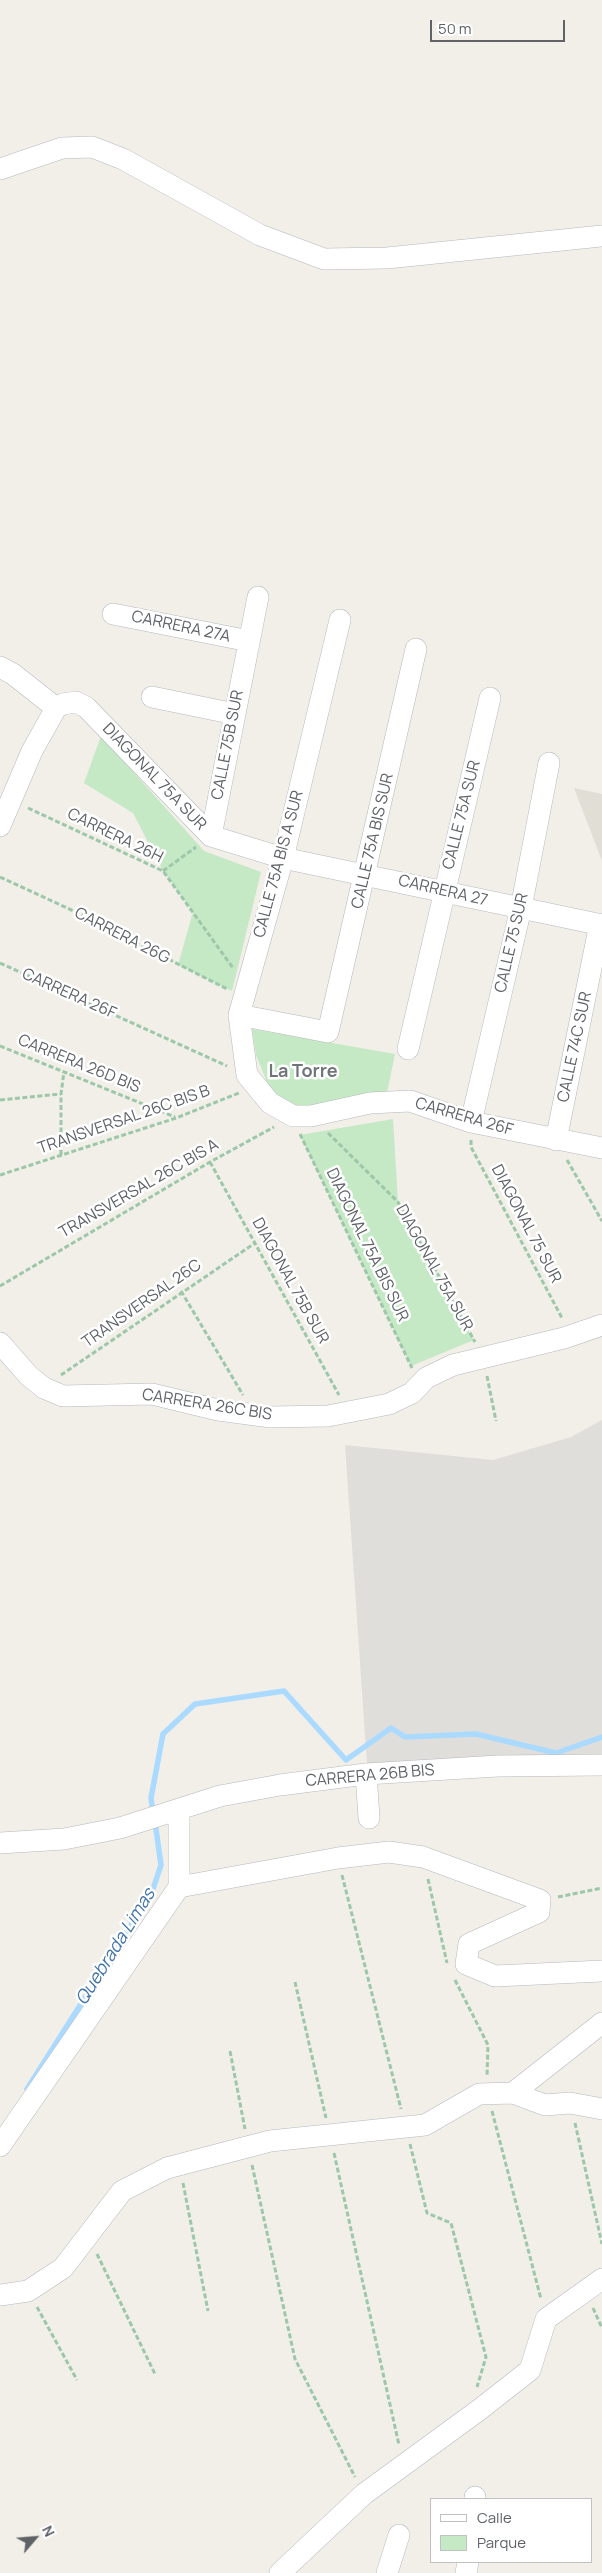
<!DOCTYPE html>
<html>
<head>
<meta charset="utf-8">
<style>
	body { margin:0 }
	#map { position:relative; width:602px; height:2573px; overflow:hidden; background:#f1efe8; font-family:Manrope,sans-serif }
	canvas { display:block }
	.legend { position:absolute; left:430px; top:2498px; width:162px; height:65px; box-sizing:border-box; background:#fff; border:1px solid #bfc1c3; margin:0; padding:6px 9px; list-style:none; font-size:15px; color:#5f6368 }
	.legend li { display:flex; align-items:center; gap:10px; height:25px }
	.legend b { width:25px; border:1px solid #bfc1c3 }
	.north { position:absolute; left:10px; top:2513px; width:50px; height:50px; -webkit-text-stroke:4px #fff; paint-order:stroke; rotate:63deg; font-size:14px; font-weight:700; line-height:20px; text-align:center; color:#5f6368 }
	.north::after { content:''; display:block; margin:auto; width:18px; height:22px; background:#5f6368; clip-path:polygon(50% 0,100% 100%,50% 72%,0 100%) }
	.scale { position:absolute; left:430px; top:20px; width:135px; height:22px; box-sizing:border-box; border:2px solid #5f6368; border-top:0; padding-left:6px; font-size:15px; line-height:18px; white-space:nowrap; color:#5f6368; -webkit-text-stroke:4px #fff; paint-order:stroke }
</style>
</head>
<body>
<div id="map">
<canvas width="602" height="2573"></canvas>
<ul class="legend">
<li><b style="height:6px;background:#fff"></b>Calle</li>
<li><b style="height:14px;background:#c5e8c5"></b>Parque</li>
</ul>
<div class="north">N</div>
<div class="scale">50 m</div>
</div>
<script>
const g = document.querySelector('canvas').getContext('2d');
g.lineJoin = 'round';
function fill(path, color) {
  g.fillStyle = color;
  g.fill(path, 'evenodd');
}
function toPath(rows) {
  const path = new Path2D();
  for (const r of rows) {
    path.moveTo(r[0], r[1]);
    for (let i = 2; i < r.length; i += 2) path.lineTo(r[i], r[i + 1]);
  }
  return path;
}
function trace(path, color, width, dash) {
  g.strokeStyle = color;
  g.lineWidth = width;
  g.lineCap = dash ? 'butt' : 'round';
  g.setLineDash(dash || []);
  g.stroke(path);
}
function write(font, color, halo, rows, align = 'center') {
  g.font = font + ' Manrope,sans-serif';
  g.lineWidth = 5;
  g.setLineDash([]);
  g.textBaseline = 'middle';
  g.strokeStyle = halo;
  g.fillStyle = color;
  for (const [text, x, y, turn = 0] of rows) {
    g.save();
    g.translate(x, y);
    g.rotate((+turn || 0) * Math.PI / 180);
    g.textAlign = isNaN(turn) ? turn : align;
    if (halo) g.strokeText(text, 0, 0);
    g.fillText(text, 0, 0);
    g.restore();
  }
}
fill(toPath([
	[602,1420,602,1756,367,1764,345,1445,493,1460,571,1437]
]), '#e0deda');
fill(toPath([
	[574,788,602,794,602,861]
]), '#e1ded6');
fill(toPath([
	[101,736,204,851,261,872,232,991,178,965,193,912,163,871,133,813,84,783],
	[252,1029,395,1054,387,1093,311,1110,284,1101,269,1087,256,1055],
	[393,1119,398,1202,474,1340,411,1366,300,1135]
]), '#c5e8c5');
trace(toPath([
	[153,1813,151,1798,163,1734,195,1704,284,1691,346,1760,391,1728,405,1737,476,1734,556,1753,602,1737],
	[27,2089,152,1892,161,1865,155,1822]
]), '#aadaff', 5.5);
const minor = toPath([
	[0,169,62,148,92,147,123,159,260,235,324,259,387,258,602,236],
	[113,614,249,641],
	[340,620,283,858,239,1015,247,1075,270,1103,293,1116,311,1116,370,1103,410,1101,471,1122,602,1148],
	[0,667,13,674,56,708],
	[152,697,235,714],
	[0,826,32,751,56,708,63,704,76,702,86,707,211,836,283,858,602,925],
	[211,836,258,597],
	[239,1015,328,1032,416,649],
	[408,1049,490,698],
	[471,1122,521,908,549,763],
	[556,1140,600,924],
	[0,1343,29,1376,44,1388,63,1396,152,1394,218,1410,271,1417,328,1416,389,1404,412,1393,426,1378,453,1365,564,1338,602,1325],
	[366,1774,369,1818],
	[0,1843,64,1839,120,1828,220,1796,280,1785,366,1774,498,1766,602,1765],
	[179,1887,338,1858,389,1852,423,1857,540,1900,539,1912,469,1944,466,1964,495,1976,602,1971],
	[602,2023,513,2093,545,2105,570,2103,602,2109],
	[0,2146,179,1887,179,1809],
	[0,2295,28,2291,63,2268,122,2191,167,2168,270,2141,425,2125,479,2094,513,2093],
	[475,2499,475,2497],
	[280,2573,364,2494,479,2410,530,2370,546,2319,602,2279],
	[387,2573,399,2535],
	[466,2573,468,2562]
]);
trace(minor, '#b5b8bc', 22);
trace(toPath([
	[28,808,163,871,233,968],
	[163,871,196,847],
	[0,877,78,913,227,989],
	[0,963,227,1066],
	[0,1046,175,1117],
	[0,1100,61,1094],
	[328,1133,398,1202,475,1342],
	[300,1134,412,1368],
	[471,1140,471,1147,562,1318],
	[61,1155,61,1094,64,1072],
	[567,1160,602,1221],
	[210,1162,339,1395],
	[0,1175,176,1118,239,1093],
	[0,1286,210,1162,274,1127],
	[181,1291,243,1395],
	[61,1375,255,1243],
	[487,1376,496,1421],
	[342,1875,401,2109],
	[428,1879,447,1963],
	[558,1897,602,1888],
	[455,1980,488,2045,487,2076],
	[295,1982,326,2118],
	[230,2051,245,2129],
	[492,2111,541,2299],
	[575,2123,602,2244],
	[410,2144,427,2213,451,2223,486,2357,477,2387],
	[334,2153,399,2445],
	[252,2165,295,2359,355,2477],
	[183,2183,208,2311],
	[97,2254,155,2374],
	[37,2307,77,2380],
	[593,2308,602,2328]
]), '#9cc7a9', 3, [5, 2.5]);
trace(minor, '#fff', 21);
write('16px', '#5f6368', '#fff', [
	["CARRERA 27A",181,627,12],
	["CALLE 75B SUR",228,745,-79],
	["DIAGONAL 75A SUR",154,777,46],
	["CALLE 75A SUR",462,815,-76],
	["CARRERA 26H",115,836,26],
	["CALLE 75A BIS SUR",373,841,-77],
	["CALLE 75A BIS A SUR",279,864,-75],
	["CARRERA 27",443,891,13],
	["CARRERA 26G",122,936,27],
	["CALLE 75 SUR",512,943,-77],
	["CARRERA 26F",69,994,24],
	["CALLE 74C SUR",575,1047,-78],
	["CARRERA 26D BIS",79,1064,22],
	["CARRERA 26F",464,1117,16],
	["TRANSVERSAL 26C BIS B",124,1120,-19],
	["TRANSVERSAL 26C BIS A",139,1189,-30],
	["DIAGONAL 75 SUR",526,1224,62],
	["DIAGONAL 75A BIS SUR",367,1245,64],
	["DIAGONAL 75A SUR",434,1268,61],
	["DIAGONAL 75B SUR",290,1281,61],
	["TRANSVERSAL 26C",142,1304,-35],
	["CARRERA 26C BIS",207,1405,9],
	["CARRERA 26B BIS",370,1776,-5]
]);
write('bold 18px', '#70757a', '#fff', [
	["La Torre",303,1072]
]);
write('italic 18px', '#4174aa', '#fff', [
	["Quebrada Limas",116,1947,-58]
]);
</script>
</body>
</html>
